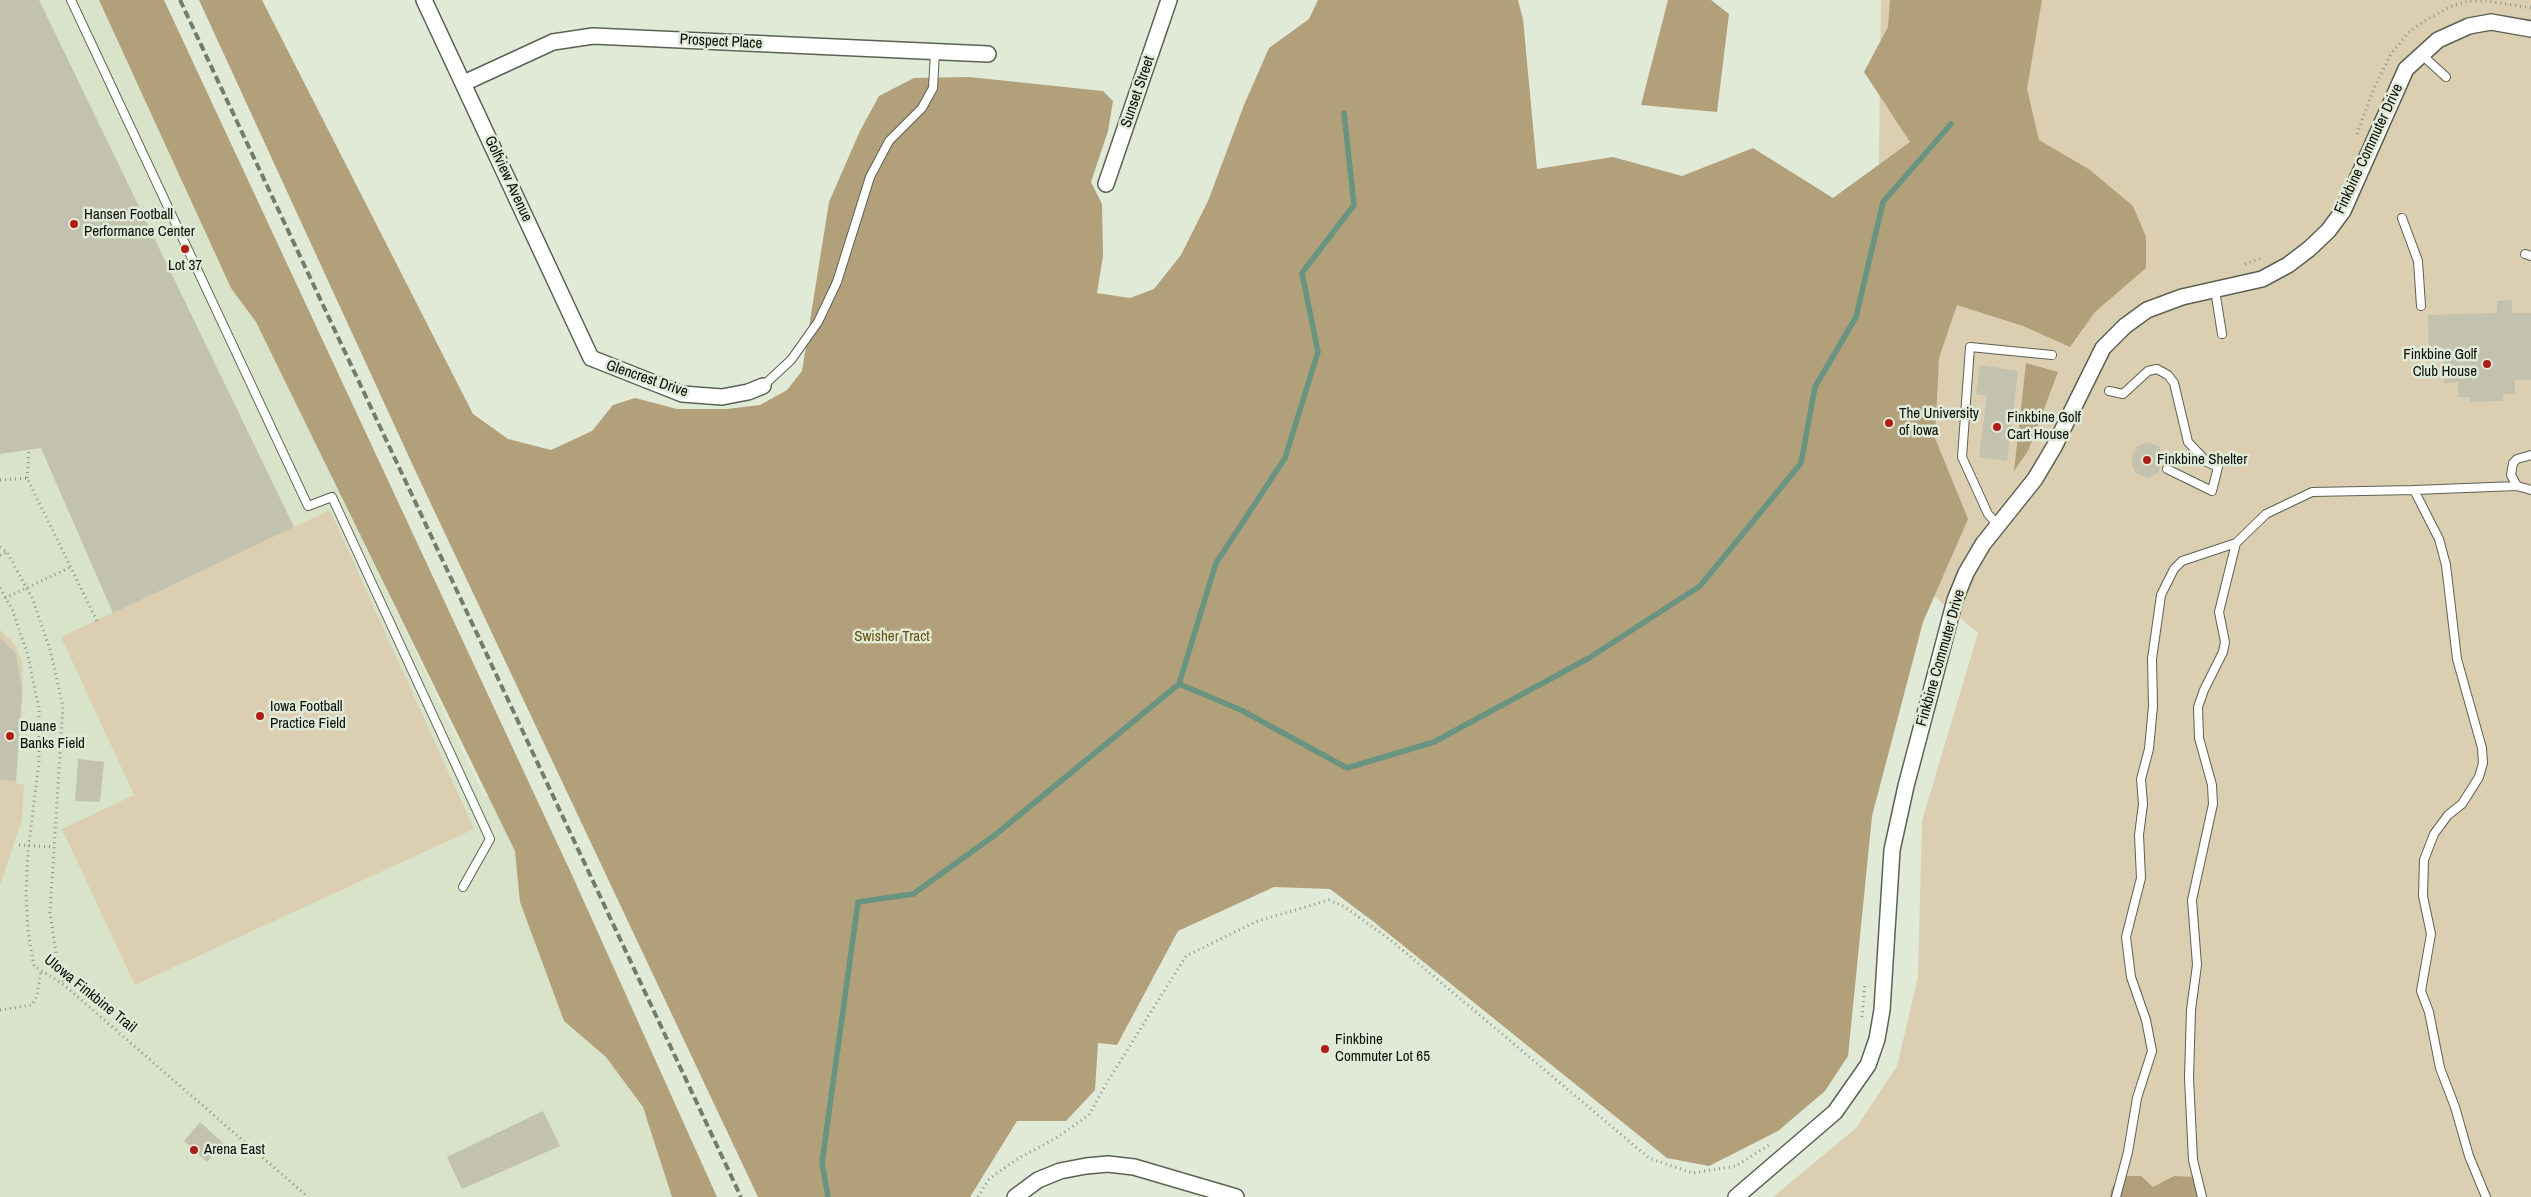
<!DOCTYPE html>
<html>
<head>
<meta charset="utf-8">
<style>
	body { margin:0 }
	canvas { display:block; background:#e1e9d7 }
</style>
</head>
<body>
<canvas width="2531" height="1197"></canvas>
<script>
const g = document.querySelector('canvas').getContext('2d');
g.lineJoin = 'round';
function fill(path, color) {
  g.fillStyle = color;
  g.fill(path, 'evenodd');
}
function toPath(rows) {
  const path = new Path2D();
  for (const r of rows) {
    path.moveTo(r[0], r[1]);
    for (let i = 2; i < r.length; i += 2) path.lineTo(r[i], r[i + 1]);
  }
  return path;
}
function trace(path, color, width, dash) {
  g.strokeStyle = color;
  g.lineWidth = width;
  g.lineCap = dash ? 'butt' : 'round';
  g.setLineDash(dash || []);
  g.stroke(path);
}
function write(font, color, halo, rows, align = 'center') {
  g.font = font + ' "Archivo Narrow",sans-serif';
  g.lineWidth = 5;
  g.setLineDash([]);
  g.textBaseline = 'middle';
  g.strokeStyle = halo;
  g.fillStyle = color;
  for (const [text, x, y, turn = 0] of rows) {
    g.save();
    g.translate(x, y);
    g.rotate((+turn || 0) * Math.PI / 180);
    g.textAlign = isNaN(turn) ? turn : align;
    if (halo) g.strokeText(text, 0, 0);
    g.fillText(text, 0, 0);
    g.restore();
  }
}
fill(toPath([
	[0,0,108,0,483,795,533,813,712,1197,0,1197]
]), '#d8e3c9');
fill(toPath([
	[1881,0,2531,0,2531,1197,1773,1197,1856,1128,1897,1066,1918,977,1922,821,1978,633,1874,546],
	[330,510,474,829,135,985,62,829,134,795,61,637],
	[0,630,14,643,22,661,23,690,16,783,24,785,22,819,0,885]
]), '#dccfb1');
fill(toPath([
	[99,0,164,0,572,875,717,1197,672,1197,643,1107,606,1057,564,1021,520,902,515,851,256,322,231,288],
	[199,0,262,0,473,414,508,439,551,450,592,431,613,405,635,398,677,409,727,409,760,405,787,390,802,371,829,202,860,131,879,96,914,78,969,77,1103,91,1113,101,1108,131,1091,182,1102,204,1103,256,1097,293,1130,298,1154,289,1181,255,1208,201,1244,105,1269,48,1309,19,1318,0,1518,0,1523,19,1537,169,1613,157,1682,176,1753,148,1833,198,1910,142,1864,72,1888,27,1890,0,2042,0,2027,89,2039,140,2090,170,2133,206,2146,237,2146,268,2095,312,2070,347,2023,326,1957,305,1939,358,1935,438,1968,519,1923,622,1872,816,1848,1056,1825,1091,1778,1131,1709,1166,1667,1158,1374,922,1330,889,1274,887,1178,931,1117,1045,1098,1043,1095,1090,1066,1121,1017,1121,970,1197,758,1197,415,470],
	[1668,0,1711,0,1729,14,1717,112,1641,105],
	[2026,363,2058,372,2028,451,2014,471],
	[2118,1176,2141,1176,2153,1187,2174,1176,2195,1177,2197,1197,2110,1197,2111,1190]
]), '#b1a07a');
trace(toPath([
	[1179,684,1216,563,1285,458,1318,352,1302,273,1354,205,1344,113],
	[828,1197,822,1163,858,902,913,894,995,835,1179,684,1241,710,1347,768,1434,742,1589,658,1700,586,1801,463,1815,387,1856,317,1883,202,1951,124]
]), '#699481', 5.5);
fill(toPath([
	[0,0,39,0,294,527,113,613,41,448,0,454],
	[2512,300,2512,313,2531,313,2531,380,2515,380,2515,394,2503,394,2503,401,2470,402,2470,397,2458,397,2458,382,2444,383,2443,347,2429,347,2428,315,2497,313,2497,301],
	[1980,365,2018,371,2007,461,1979,457,1987,396,1976,394],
	[2147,442,2159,446,2163,460,2158,473,2148,478,2135,473,2131,461,2136,447],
	[0,637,16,654,22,690,16,781,0,780],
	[78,759,104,762,100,802,75,801],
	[543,1111,560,1146,462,1189,447,1157],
	[200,1122,224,1144,207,1162,184,1141]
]), '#c2c2ae');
const lane = toPath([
	[71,0,308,506,332,497,490,839,463,887],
	[2421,54,2446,77],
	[2402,218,2418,261,2421,306],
	[2525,254,2531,256],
	[2215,290,2222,334],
	[763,386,791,360,818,322,837,282,870,177,889,141,922,108,933,88,935,52],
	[2109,391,2123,394,2148,371,2157,369,2168,375,2174,383,2188,442,2207,462,2218,467,2212,491,2167,469],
	[2531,455,2517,459,2513,463,2511,475,2517,486,2531,490],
	[2414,490,2517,486],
	[1998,525,1988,514,1962,457,1970,347,2052,355],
	[2116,1197,2128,1152,2137,1098,2152,1051,2146,1020,2131,977,2126,937,2141,878,2139,835,2143,804,2141,779,2149,749,2153,706,2152,659,2161,595,2174,569,2182,561,2236,543],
	[2202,1197,2193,1160,2189,1078,2191,1010,2197,965,2192,900,2213,804,2212,785,2199,738,2198,707,2204,690,2223,652,2225,642,2219,612,2236,543,2266,514,2312,492,2414,490,2439,539,2446,565,2457,659,2482,748,2483,763,2479,777,2462,804,2448,815,2434,834,2424,860,2423,896,2431,934,2421,991,2429,1012,2440,1068,2455,1107,2469,1156,2486,1197]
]);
const street = toPath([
	[424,0,591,358,682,394,722,397,748,392,763,386],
	[464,83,553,42,593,36,988,54],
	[1106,184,1169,0],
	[1015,1197,1038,1180,1060,1171,1086,1166,1108,1164,1134,1167,1236,1197],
	[1736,1197,1835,1112,1868,1065,1877,1039,1882,1010,1892,850,1906,786,1955,600,1966,573,1983,544,2035,479,2054,447,2103,348,2125,326,2147,310,2182,297,2262,279,2288,265,2309,249,2328,231,2343,211,2406,69,2438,40,2469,26,2491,22,2531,29]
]);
trace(lane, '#5b6252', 10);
trace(street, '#5b6252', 18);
trace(toPath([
	[2357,134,2374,88,2391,54,2408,33,2426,20,2454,5,2469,1,2487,1,2531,8],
	[2245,264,2260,259],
	[27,478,29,450],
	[0,480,27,478,98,623],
	[0,547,7,552,33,600,50,650,63,706,50,913,59,973,65,984],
	[0,555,7,552],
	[0,588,12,609,27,652,39,708,39,761,28,851,26,893,28,932,34,966,64,985,308,1197],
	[5,598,71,567],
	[19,845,53,847],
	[0,1010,32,1005,37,996,41,970],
	[1862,1017,1865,983],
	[978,1197,989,1179,1019,1158,1056,1138,1089,1115,1106,1084,1186,956,1255,922,1329,900,1345,907,1393,942,1649,1158,1692,1173,1736,1166,1769,1145]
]), '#8d9386', 3, [1, 4]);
trace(lane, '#fff', 8);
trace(street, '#fff', 15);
trace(toPath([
	[180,0,741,1197]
]), '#757a6e', 4, [8, 4]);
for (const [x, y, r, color] of [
	[74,224,5,"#ae1d18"],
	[185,249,5,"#ae1d18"],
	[2487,364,5,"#ae1d18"],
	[1889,423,5,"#ae1d18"],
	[1997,427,5,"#ae1d18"],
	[2147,460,5,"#ae1d18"],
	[260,716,5,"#ae1d18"],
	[10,736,5,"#ae1d18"],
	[1325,1049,5,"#ae1d18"],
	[194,1150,5,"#ae1d18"]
]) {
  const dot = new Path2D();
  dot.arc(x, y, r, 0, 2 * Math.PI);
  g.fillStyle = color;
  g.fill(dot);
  trace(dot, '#e1e9d7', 2);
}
write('15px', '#0a0d07', '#e1e9d7', [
	["Prospect Place",721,42,3],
	["Sunset Street",1138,92,-71],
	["Finkbine Commuter Drive",2369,149,-65],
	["Golfview Avenue",508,179,65],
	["Glencrest Drive",647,379,19],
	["Finkbine Commuter Drive",1941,658,-74],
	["UIowa Finkbine Trail",90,994,39]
]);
write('15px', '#0a0d07', '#e1e9d7', [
	["Hansen Football",84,215],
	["Performance Center",84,232],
	["Lot 37",185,266,"center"],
	["Finkbine Golf",2477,355,"right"],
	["Club House",2477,372,"right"],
	["The University",1899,414],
	["of Iowa",1899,431],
	["Finkbine Golf",2007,418],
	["Cart House",2007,435],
	["Finkbine Shelter",2157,460],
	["Iowa Football",270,707],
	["Practice Field",270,724],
	["Duane",20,727],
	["Banks Field",20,744],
	["Finkbine",1335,1040],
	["Commuter Lot 65",1335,1057],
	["Arena East",204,1150]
], 'left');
write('15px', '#68500b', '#e1e9d7', [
	["Swisher Tract",892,637]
]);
</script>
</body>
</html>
